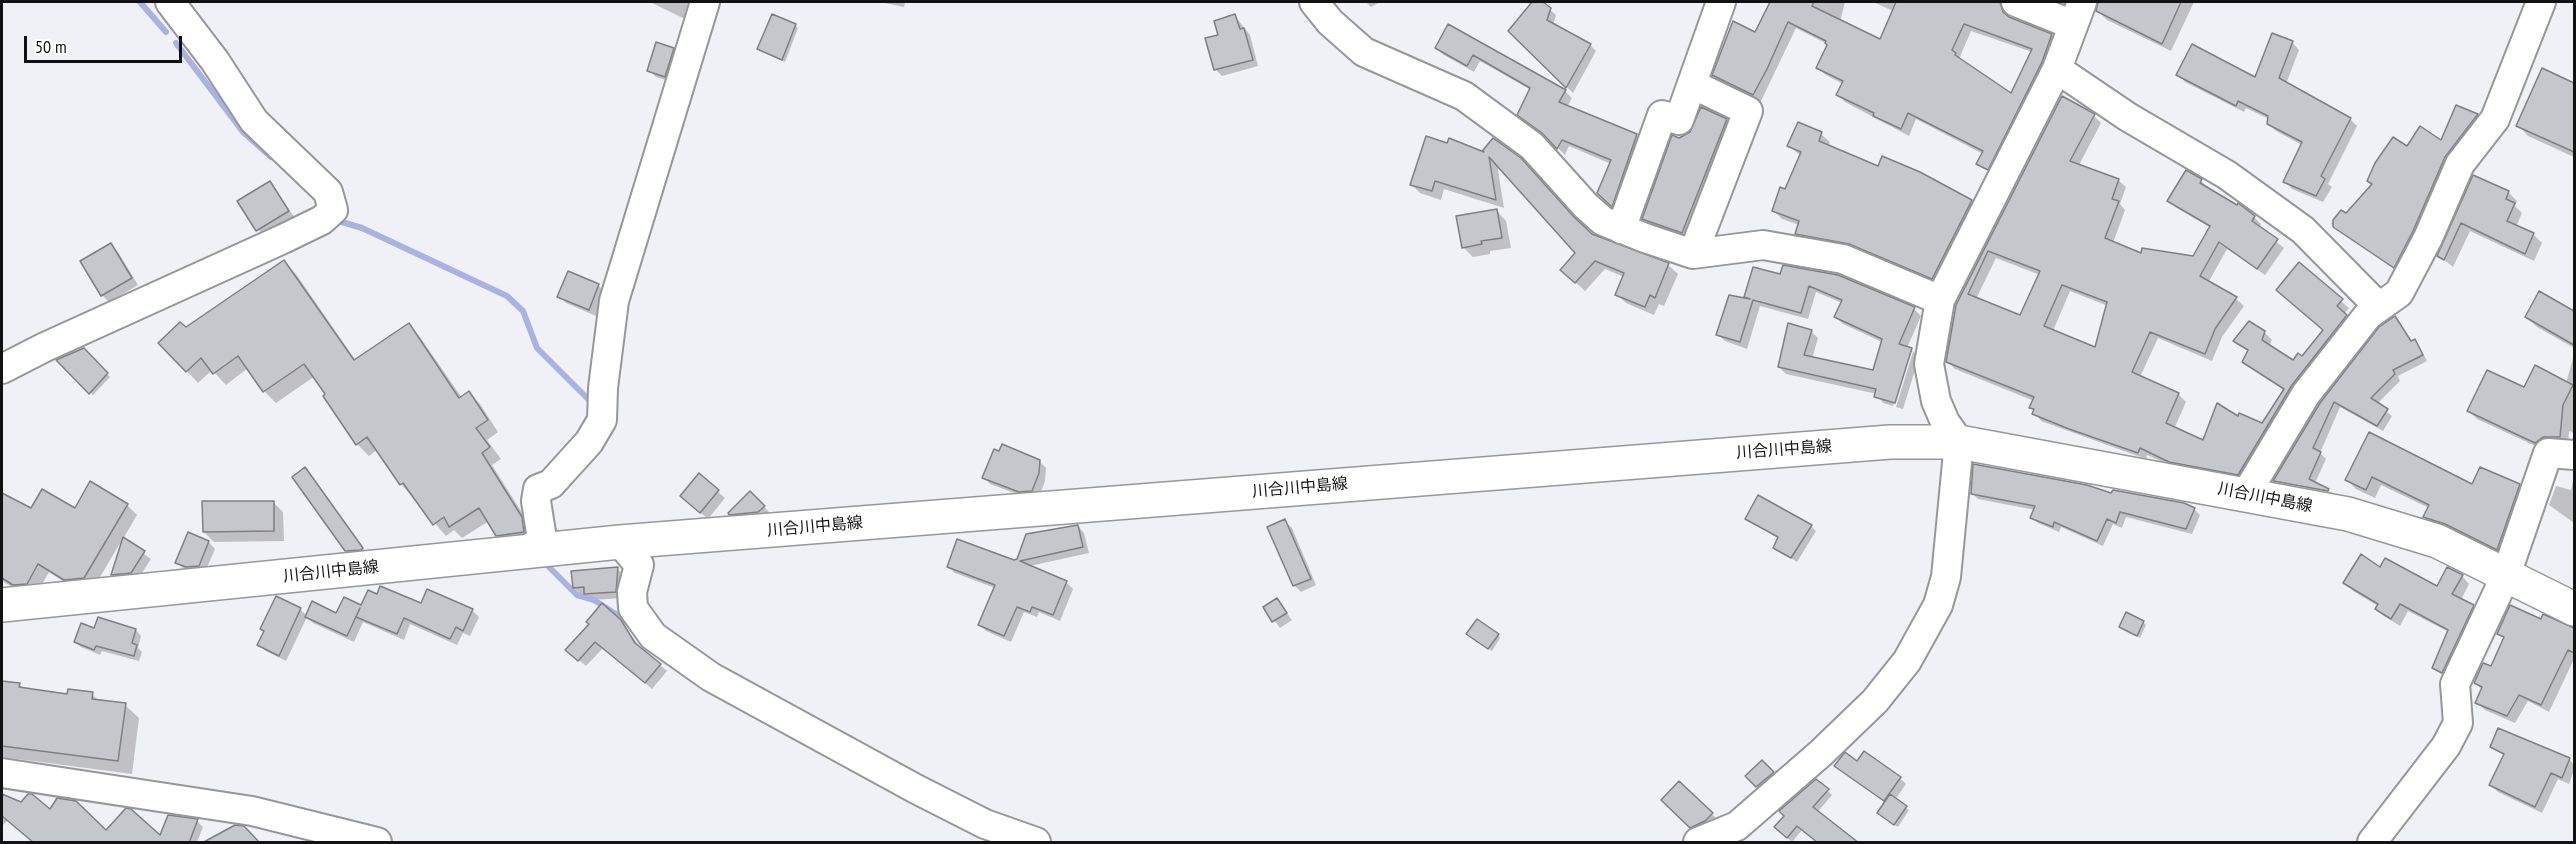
<!DOCTYPE html>
<meta charset="utf-8">
<style>
body{margin:0}
#map{position:relative;width:2576px;height:844px;overflow:hidden;background:#f0f1f6;font-family:"PT Sans Narrow",sans-serif}
canvas{display:block}
.frame{position:absolute;inset:0;border:3px solid #121214;pointer-events:none}
.scale{position:absolute;left:24px;top:36px;width:158px;height:27px;box-sizing:border-box;border:3px solid #121214;border-top:0;padding-left:8px;font-size:18px;line-height:21px;white-space:nowrap;color:#121214;-webkit-text-stroke:4px #fff;paint-order:stroke}
</style>
<div id="map">
<canvas width="2576" height="844"></canvas>
<div class="frame"></div>
<div class="scale">50 m</div>
</div>
<script>
const context = document.querySelector('canvas').getContext('2d');
context.lineJoin = 'round';
function paint(path, color) { context.fillStyle = color; context.fill(path, 'evenodd'); }
function stroke(path, color, width, dash) { context.strokeStyle = color; context.lineWidth = width; context.lineCap = dash ? 'butt' : 'round'; context.setLineDash(dash || []); context.stroke(path); }
function label(font, color, halo, rows, align = 'center') {
  context.font = font + ' "PT Sans Narrow","Noto Sans JP",sans-serif'; context.lineWidth = 4.5; context.setLineDash([]); context.textBaseline = 'middle'; context.strokeStyle = halo; context.fillStyle = color; for (const [text, x, y, turn = 0] of rows) {
    context.save(); context.translate(x, y); context.rotate((+turn || 0) * Math.PI / 180); context.textAlign = isNaN(turn) ? turn : align; if (halo) context.strokeText(text, 0, 0); context.fillText(text, 0, 0); context.restore();
  }
}
paint(new Path2D(`
 M650,2H701L693,23Z
 M880,2H905L904,7Z
 M1366,2H1380L1371,7Z
 M1534,2H1541L1556,15L1553,25L1590,45L1596,51L1573,93L1510,31Z
 M1772,2H1845L1840,22L1881,41L1893,11L1873,2H2009L2007,12L2009,19L2051,36L2059,43L1995,176L1978,164L1983,154L1916,119L1909,136L1845,102L1838,95L1843,84L1826,75L1818,68L1829,45L1796,28L1761,101L1722,83L1714,75L1756,34ZM1971,31L2032,52L2011,95L1959,59Z
 M2053,2H2078L2073,11Z
 M2099,2H2194L2171,51L2107,20L2098,11Z
 M1235,16L1250,35L1258,66L1222,76L1216,70L1220,36Z
 M795,25L798,28L785,62L758,49Z
 M1449,26L1565,91L1572,98L1567,107L1637,136L1644,143L1619,212L1606,200L1611,164L1569,146L1565,155L1549,139L1527,122L1531,90L1480,61L1474,72L1444,55L1436,48Z
 M2292,42L2299,50L2286,84L2350,119L2357,126L2328,184L2332,187L2323,202L2292,189L2285,181L2302,145L2276,131L2268,123L2269,119L2246,108L2244,112L2185,82L2178,74L2256,79Z
 M673,49L680,56L672,82L656,77L649,70Z
 M2543,70L2574,85V157L2528,136L2518,125Z
 M2062,98L2094,116L2101,123L2079,165L2118,180L2126,187L2120,204L2125,210L2113,243L2142,255L2194,258L2211,228L2177,208L2169,201L2201,181L2209,188L2254,217L2261,224L2259,228L2284,248L2265,275L2227,249L2208,283L2236,299L2244,306L2222,337L2212,361L2158,338L2140,377L2178,394L2186,402L2174,429L2203,442L2238,418L2263,425L2285,391L2244,361L2249,352L2235,340L2264,332L2272,340L2269,346L2293,362L2302,358L2325,330L2299,265L2349,308L2344,314L2353,324L2246,481L2178,469L2147,455L2146,459L2041,421L2031,407L2034,401L1955,369L1948,362L1957,306ZM1996,258L2040,275L2021,317L1976,299ZM2070,291L2108,306L2096,349L2053,331Z
 M2457,106L2477,115L2483,121L2400,273L2331,224L2341,212L2346,215L2407,148L2442,142Z
 M1726,121L1735,129L1690,240L1652,227L1644,219L1679,140Z
 M1821,134L1830,142L1828,147L1878,168L1971,201L1980,210L1941,287L1805,242L1796,233L1799,225L1782,219L1774,211L1801,156L1789,146Z
 M1489,155L1592,235L1668,265L1678,274L1664,306L1659,304L1654,315L1626,303L1616,294L1624,277L1605,269L1585,291L1562,270L1577,253L1497,164L1504,208L1444,189L1441,200L1420,193L1411,184Z
 M2474,177L2508,192L2517,201L2515,206L2522,213L2516,227L2533,234L2542,243L2534,261L2470,231L2453,267L2439,256Z
 M270,183L295,218L264,237L239,202Z
 M1497,211L1506,221L1511,248L1490,251V254L1473,257L1463,247Z
 M111,245L118,252L138,285L109,302L102,295Z
 M284,262L296,274L356,361L408,325L420,337L462,398L469,393L480,404L498,432L487,440L501,459L492,465L533,530L510,547L498,535L489,521L462,538L454,530L446,536L401,484L378,449L369,456L357,444L315,376L276,403L264,391L248,368L226,385L212,370L198,383L187,371L186,329Z
 M1754,268L1914,309L1921,316L1907,348L1911,350L1919,357L1903,409L1896,407L1913,352H1910L1893,406L1883,403L1877,394L1786,374L1779,367L1811,331L1818,338L1812,359L1874,371L1882,342L1843,324L1836,317L1842,303L1816,292L1808,319L1760,306L1747,349L1725,341L1717,334L1749,300L1746,297Z
 M569,273L599,286L605,292L596,316L566,303L559,296Z
 M2540,293L2574,312V348L2537,327L2526,317Z
 M2395,318L2412,342L2414,341L2420,347L2427,361L2398,376L2400,381L2377,404L2392,416L2383,431L2340,407L2320,453L2326,459L2315,483L2276,480Z
 M83,349L110,377L93,395L59,361Z
 M2574,355V433L2569,431L2568,445L2544,450L2477,419L2469,411L2524,389L2566,383Z
 M2369,434L2473,486H2519L2528,495L2506,558L2434,526L2425,517L2429,508L2381,485L2375,498L2356,489L2347,480Z
 M1039,461L1046,468L1045,481L1039,497L1027,498L990,484L984,477Z
 M305,469L312,476L368,555L353,557L346,550Z
 M699,475L725,498L708,519L689,503Z
 M2574,476V523L2549,505L2556,486L2571,490Z
 M2277,483L2332,493L2328,490L2334,496L2281,486Z
 M750,493L770,513L765,519L738,521L730,513Z
 M1972,493L2112,495L2194,509L2200,515L2192,534L2126,517L2122,528L2113,524L2103,546L2061,527L2059,532L2038,523L2032,517L2035,510L1978,499Z
 M2,494L32,510H75L127,505L137,515L123,539L151,559L138,579L119,581L112,575L122,540L94,587L75,589L49,572L37,593L24,594L2,581Z
 M273,502L283,512L284,541L214,542L204,532Z
 M1747,519L1811,526L1816,531L1797,562L1774,547L1779,539Z
 M1285,521L1292,528L1316,585L1301,592L1294,585Z
 M1078,526L1084,533L1089,553L1030,566L1066,582L1073,589L1060,621L1039,612L1037,617L1024,612L1011,642L986,631L980,625L995,588L955,573L948,566L1014,562Z
 M209,542L215,549L205,572L194,574L184,569L177,562Z
 M617,569L624,575L622,598L593,600L587,594H581L574,588Z
 M2381,569L2437,588L2462,576L2469,584L2461,600L2473,606L2481,614L2450,680L2433,668L2449,632L2408,611L2400,626L2384,616L2377,609L2378,606L2353,591L2345,583Z
 M1277,600L1292,620L1280,628L1265,608Z
 M421,605L472,610L479,617L470,636L463,633L457,645L410,624L404,640L363,622L354,642L313,623L307,617L286,661L266,651L259,645L300,609L307,616L337,615L362,607Z
 M99,619L136,630L141,636L138,648L142,652L139,661L102,651L100,655L81,647L75,642L95,630Z
 M620,621L641,648L667,671L652,689L603,648L586,666L574,656L591,624Z
 M2542,621L2574,629V659L2549,712L2528,701L2515,723L2485,710L2477,703L2483,690L2475,683L2492,668L2505,639L2499,633Z
 M2143,622L2146,625L2140,638L2120,627Z
 M1498,635L1500,638L1492,651L1471,636Z
 M2,682L19,684L24,689L68,695L92,694L99,701L125,705L139,718L132,774L2,757Z
 M2492,747L2569,759L2574,765V770L2569,784L2558,779L2542,813L2498,792L2491,785L2505,756Z
 M1762,762L1779,780L1764,793L1747,776Z
 M1858,763L1900,778L1906,784L1895,800L1909,810L1898,827L1882,816L1886,803L1842,771Z
 M1679,783L1719,821L1698,834L1663,800Z
 M1828,791L1832,795L1792,842L1781,832Z
 M2,796L106,833L161,838L197,821L203,827L197,842H35L8,820L2,826Z`), '#0003');
stroke(new Path2D(`
 M140,2L166,32
 M176,43L243,132L271,157
 M335,220L362,228L507,296L523,311L537,348L591,402V406
 M549,567L577,595L594,600L628,622`), '#abb2df', 6);
const building = new Path2D(`
 M1532,2H1543L1551,8L1547,20L1591,44L1566,88L1508,31Z
 M1770,2H1814L1812,6L1880,39L1896,2H2000L2003,12L2009,17L2052,34L2042,62L1988,170L1976,164L1983,151L1908,113L1901,129L1873,116L1874,113L1836,95L1843,81L1816,68L1827,45L1825,43L1826,41L1788,22L1767,69L1753,95L1712,75L1733,21L1755,32ZM1964,24L2032,49L2011,93L1955,55L1956,53L1952,50Z
 M2098,2H2181L2162,44L2096,11Z
 M772,14L796,24L782,60L757,49Z
 M1235,14L1240,29L1244,28L1253,60L1214,70L1205,38L1218,35L1214,21Z
 M1448,24L1566,90L1559,102L1637,134L1612,207L1597,193L1611,160L1562,140L1557,149L1542,133L1517,115L1530,88L1473,55L1467,66L1435,48Z
 M2272,33L2293,41L2279,78L2351,118L2321,176L2325,179L2316,196L2283,182L2302,142L2267,124L2268,116L2238,101L2236,106L2176,75L2192,44L2255,77Z
 M656,42L674,48L665,77L647,71Z
 M2542,68L2574,83V152L2516,126Z
 M2062,96L2095,114L2070,161L2119,179L2112,199L2119,201L2105,238L2141,253L2142,248L2193,256L2210,226L2167,201L2186,170L2202,179L2200,183L2237,205L2238,203L2255,216L2252,221L2278,239L2257,269L2219,242L2200,276L2237,297L2215,329L2205,354L2150,332L2132,372L2179,393L2166,423L2203,440L2217,403L2238,416L2239,413L2262,423L2284,389L2242,362L2248,350L2233,341L2249,321L2265,331L2262,340L2293,360L2298,353L2302,356L2323,330L2276,290L2299,262L2343,299L2337,306L2347,315L2292,385L2238,475L2169,462L2140,448L2138,453L2069,429L2032,414L2034,409L2029,408L2034,397L1946,362L1956,305ZM1988,251L2040,271L2020,315L1968,294ZM2062,285L2107,302L2095,347L2044,326Z
 M2456,105L2478,114L2445,157L2413,231L2394,268L2333,227V220L2341,210L2346,213L2372,184L2367,181L2375,163L2393,137L2407,146L2420,126L2441,140Z
 M1701,107L1727,119L1682,233L1642,219L1672,135L1679,138L1690,132Z
 M1798,122L1822,132L1819,141L1878,166L1882,156L1920,172L1972,200L1932,279L1849,244L1795,234L1799,221L1772,211L1780,187L1785,189L1801,152L1787,146Z
 M1426,136L1447,143L1449,138L1484,152L1483,150L1493,138L1521,158L1574,217L1592,234L1669,263L1655,298L1650,295L1645,307L1615,295L1624,273L1595,261L1575,283L1560,270L1575,253L1489,157L1496,200L1435,181L1432,191L1410,185Z
 M2473,175L2509,191L2506,199L2515,203L2507,221L2534,233L2525,254L2461,223L2444,260L2437,256Z
 M270,181L289,211L256,231L237,201Z
 M1497,209L1502,238L1481,241L1482,244L1462,248L1456,216Z
 M111,243L132,278L101,296L80,261Z
 M284,260L354,360L409,323L459,398L469,391L488,420L476,428L490,447L482,453L522,517L524,532L496,536L479,508L449,527L444,517L433,525L403,483L400,485L367,437L356,445L323,396L325,394L304,364L263,392L238,356L213,374L201,358L186,372L158,343L180,322L186,327Z
 M1783,265L1838,275L1915,307L1899,344L1912,348L1895,403L1874,397L1876,389L1778,367L1788,323L1812,330L1804,355L1873,370L1882,339L1834,317L1842,300L1809,286L1801,313L1753,300L1740,342L1716,335L1729,295L1750,299L1744,297L1753,267L1780,274Z
 M568,271L599,284L589,310L557,297Z
 M2539,291L2574,311V345L2525,317Z
 M2395,316L2411,341L2415,339L2423,355L2393,370L2395,374L2371,398L2388,409L2377,426L2334,402L2313,448L2321,452L2309,479L2329,489L2328,491L2273,481L2320,403L2379,327Z
 M84,348L108,373L89,394L56,360Z
 M2535,365L2573,385L2563,405L2560,437H2543L2535,443L2467,411L2487,370L2524,387Z
 M2369,432L2472,484L2480,467L2520,484L2497,550L2445,524L2423,517L2429,505L2372,477L2366,490L2345,480Z
 M1002,444L1040,460L1039,473L1032,491L1019,492L982,478L994,449L999,451Z
 M1973,464L2087,485L2111,493L2113,490L2184,503L2195,508L2186,529L2120,512L2116,523L2107,519L2097,541L2054,522L2053,527L2030,518L2035,506L1971,494Z
 M305,467L363,548L361,550L345,551L292,477Z
 M699,473L719,490L700,513L680,496Z
 M90,481L128,504L84,578L64,580L38,564L27,584L13,585L2,578V493L31,508L42,489L75,508Z
 M750,491L765,506L758,512L729,515L728,513Z
 M1758,495L1812,525L1791,558L1773,548L1778,537L1745,519Z
 M202,501H274V531L203,532Z
 M1285,519L1311,579L1293,586L1267,527Z
 M1078,525L1083,547L1020,561L1067,581L1053,615L1032,607L1030,612L1017,607L1004,636L978,625L995,585L947,567L957,539L1014,560L1017,559L1026,534Z
 M188,532L209,541L199,566L186,567L175,563Z
 M123,537L145,551L131,573L111,575Z
 M2361,554L2380,567L2385,558L2437,586L2447,567L2463,575L2452,594L2474,605L2442,673L2432,668L2448,630L2400,604L2391,619L2375,609L2378,604L2343,583Z
 M618,567L616,592L584,594V587L573,588L571,571Z
 M380,586L421,603L427,589L473,609L463,631L456,627L450,639L404,618L397,634L356,617L360,608L347,636L305,617L312,601L336,613L344,597L361,605L368,590L377,594Z
 M276,596L301,608L279,656L257,645L264,631L260,629Z
 M1277,598L1287,613L1272,622L1263,607Z
 M602,603L621,620L635,643L661,664L645,683L595,642L578,661L565,650L589,624L586,622Z
 M2510,605L2541,619L2543,614L2574,628V653L2568,650L2541,705L2519,695L2507,716L2475,703L2482,687L2474,683L2483,663L2491,666L2504,637L2497,634Z
 M2126,612L2144,621L2137,636L2119,627Z
 M98,617L136,629L132,643L137,645L134,656L96,646L94,650L74,642L81,623L94,628Z
 M1477,619L1499,634L1488,649L1466,634Z
 M2,681L20,683L19,687L67,694L68,689L93,692L92,699L126,703L118,761L2,746Z
 M2498,728L2570,758L2562,778L2551,773L2535,807L2489,785L2504,754L2490,747Z
 M1864,751L1901,777L1884,801L1834,766L1845,752L1857,761Z
 M1762,760L1774,772L1756,787L1745,776Z
 M1816,779L1829,789L1813,807L1859,843H1818L1797,826L1787,838L1774,827L1784,816L1779,811Z
 M1679,781L1713,813L1705,821L1690,828L1661,800Z
 M2,794L21,802L28,794H32L50,809L57,798L76,801L106,830L126,808L131,809L160,835L168,815L198,819L189,843H34L2,816Z
 M1890,794L1907,806L1894,825L1877,813Z
 M235,825L244,826L260,843H202Z`);
paint(building, '#c6c7cc');
stroke(building, '#7e7f84', 1.5);
const minor = new Path2D(`
 M1314,2L1330,22L1364,52L1464,96L1532,146L1586,206L1603,221L1645,238L1693,254L1763,245L1843,259L1940,300
 M2016,2L2073,25
 M2057,69L2128,117L2227,175L2303,230L2379,307
 M1692,84L1748,111L1693,254
 M1621,229L1662,115L1679,120L1721,2
 M2,369L45,347L283,239L322,220L333,210L328,192L254,121L215,61L170,2
 M2246,494L2306,394L2368,315L2399,293L2428,238L2460,164L2495,119L2541,2
 M620,542L639,565L632,592L633,608L653,636L711,677L916,789L985,824L1036,842
 M525,552L542,539L536,501L538,489L551,484L589,442L602,420L603,388L614,301L705,2
 M2,773L252,811L377,842
 M1698,842L1737,826L1821,753L1875,701L1907,661L1938,605L1946,577L1959,442L1945,422L1936,401L1929,364L1940,300L2057,69L2082,2
 M2372,842L2446,746L2458,723L2455,684L2506,575L2548,453L2574,455`);
const major = new Path2D(`
 M2,605L620,542L1890,442H1959L2348,514L2437,541L2574,609`);
stroke(minor, '#96979c', 32);
stroke(major, '#96979c', 36);
stroke(minor, '#fff', 28);
stroke(major, '#fff', 33);
label('16px', '#121214', '#fff', [
 ["川合川中島線",1784,450,-4],
 ["川合川中島線",1300,488,-5],
 ["川合川中島線",2265,498,11],
 ["川合川中島線",815,527,-5],
 ["川合川中島線",331,572,-6]
]);
</script>
